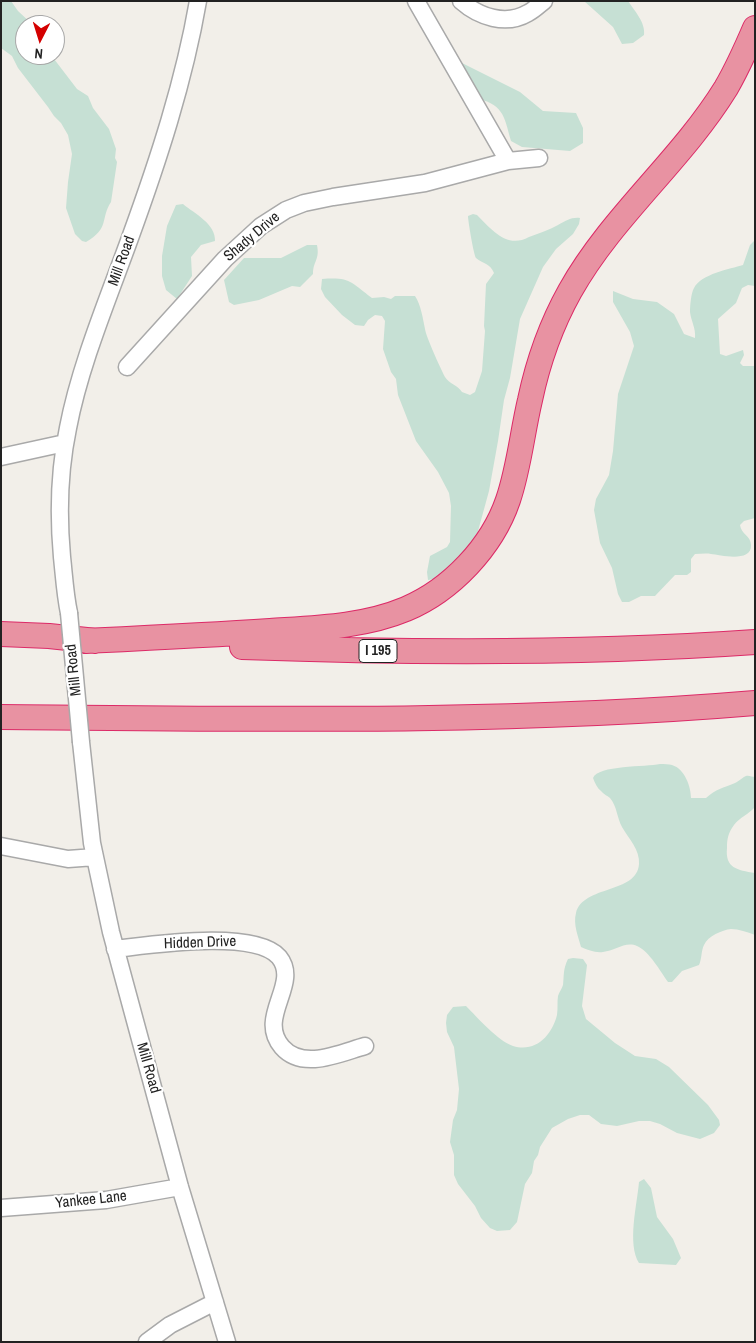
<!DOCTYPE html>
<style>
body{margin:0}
#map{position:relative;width:756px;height:1343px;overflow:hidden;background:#f2efe9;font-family:"Archivo Narrow",sans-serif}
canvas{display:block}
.frame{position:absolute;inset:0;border:2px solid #222;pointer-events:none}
.north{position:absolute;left:15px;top:15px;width:50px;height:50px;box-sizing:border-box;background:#fff;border:1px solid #a7a7a7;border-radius:50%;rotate:185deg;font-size:14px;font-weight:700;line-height:20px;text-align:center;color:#222}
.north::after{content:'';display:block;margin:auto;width:18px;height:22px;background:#d40000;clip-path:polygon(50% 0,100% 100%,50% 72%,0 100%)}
</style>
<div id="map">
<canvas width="756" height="1343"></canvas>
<div class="frame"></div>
<div class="north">N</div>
</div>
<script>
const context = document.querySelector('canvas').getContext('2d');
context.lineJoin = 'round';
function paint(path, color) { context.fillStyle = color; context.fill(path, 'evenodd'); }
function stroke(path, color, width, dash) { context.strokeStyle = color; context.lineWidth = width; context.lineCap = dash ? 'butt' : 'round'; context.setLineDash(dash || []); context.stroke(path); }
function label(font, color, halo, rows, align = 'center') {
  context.font = font + ' "Archivo Narrow",sans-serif'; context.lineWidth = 4.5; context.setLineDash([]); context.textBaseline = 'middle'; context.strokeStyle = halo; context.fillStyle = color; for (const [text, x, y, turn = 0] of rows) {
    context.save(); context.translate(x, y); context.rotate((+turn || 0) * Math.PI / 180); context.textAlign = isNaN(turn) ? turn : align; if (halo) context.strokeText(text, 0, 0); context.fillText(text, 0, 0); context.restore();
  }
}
paint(new Path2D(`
 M1,1H11L18,11L33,25H25V55H51L77,89L88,96L93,108L109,129L116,149L115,158L117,162L111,202C100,219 110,228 86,242L82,241L75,234L66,208L68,182L72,154L68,135L61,123L54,116L48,107L18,68L12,56L1,48Z
 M584,1H628C634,10 646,23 644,35L633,43L622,44L613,27Z
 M462,63L520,92L543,111L576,113L583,128V143L570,151L522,147L511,141C504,115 503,103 473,98L457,65Z
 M183,204C195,214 216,224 215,241L201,245L191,257L192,276L177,299L166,290L162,276V256L167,226L176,205Z
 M473,214L477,215C492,230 507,249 529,237C539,233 549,230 558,225C566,221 571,217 580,218L579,224L573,234L556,249L543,267L520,319L510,378L504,400L498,441L489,491L475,542L451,576L428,580L427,572L430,556L447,547L450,542L451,506L449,493L438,472L416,441L398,395L396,379L391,372L383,349L385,321L382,316L375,315L368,320L364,326L355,325L342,315L325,297L321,289L322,279C351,277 350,282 372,298L384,297L391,299L395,296H415C421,305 423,319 425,329C426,337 441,369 445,377C449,384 458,385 462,392L470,395L475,392L482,371L485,331L484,326L486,284L494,273C490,263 483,264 476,258C474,256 468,221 468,216Z
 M755,240V286L748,285L742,288L736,303L718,319L720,354L726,356L743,350L744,355L740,363L743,366H755V518L744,521L740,525C741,534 751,536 751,545C752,563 720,555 711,554C706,553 700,554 695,554L691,559V572L687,575H675L655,596H641L629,602H622L618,594L612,568L600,543L594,510L596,499L609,475L613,451L618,394L634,346L630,332L613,302V291L633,299L657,302L674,314L684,334L695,338C696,328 691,321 690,312C690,306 691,293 694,288C701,274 730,269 743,265L750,245Z
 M307,245H317C320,260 313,261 313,274L300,287L292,286L259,300L234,305L229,302L224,280L244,258H281Z
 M660,764C664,764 669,764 672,765C685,769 691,787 691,798H706C716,789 723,788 735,783C739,781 743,777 746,776C749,775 752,777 755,777V807C749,814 739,818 734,825C728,833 727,839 727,848C725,868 737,870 755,873V935C747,932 739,929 731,929C722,930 708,936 704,945C701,951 702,958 699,965L682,971L672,982H668C660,971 650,952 637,946C625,941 615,951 603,952C595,953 588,950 581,947C578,936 573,924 576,913C583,885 637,894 639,864C640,850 629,839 622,827C617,818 617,806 610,798C608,796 603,794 601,791C597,788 595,783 593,778C598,765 646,767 660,764Z
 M573,958L583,959L587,965L582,1006L586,1019L615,1043L635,1056L656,1059L669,1067L708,1105L719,1120L720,1125L714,1133L700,1139L677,1133L660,1124L650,1121H639L617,1126L601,1124L589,1115H580L568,1119L552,1128L540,1147L538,1155L534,1161L532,1173L525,1184L517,1222L510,1230L497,1231L490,1228L481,1218L475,1206L458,1184L454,1175V1155L450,1142L453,1120L457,1110L459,1089L454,1047L447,1032L446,1023L447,1015L453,1007L466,1006C477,1017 498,1041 513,1046C536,1053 552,1035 557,1015C558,1008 557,1002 558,996C559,992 562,989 563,985C564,975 563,969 568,959Z
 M644,1179L651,1188L657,1217L673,1239L681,1258L676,1265L639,1263C627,1244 637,1205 639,1182Z`), '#c6e0d4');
const minor = new Path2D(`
 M416,1L508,161
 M461,1C479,17 506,26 528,13C534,10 539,5 544,1
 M127,367L225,259L261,226L286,210L304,203L333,197L425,183L508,161L539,158
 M1,457L65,443
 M69,613C65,594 64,575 62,557C58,513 59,471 68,428C80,365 108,299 130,238C158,161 184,82 198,1
 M81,742L92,843L111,932L180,1187L227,1342
 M1,846L68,859L95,857
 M115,949C151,945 254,929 279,957C301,984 256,1017 282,1047C303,1071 340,1053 365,1046
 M1,1208L106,1200L180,1187
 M147,1342L170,1325L215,1302`);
const highway = new Path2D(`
 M1,634L49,636L96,641
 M86,641C147,638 209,635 270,631C315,628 363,627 406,609C451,590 492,547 508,500C519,468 522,434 530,400C538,362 551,325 570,291C612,216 681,161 726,88C737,69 746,49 755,28
 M242,647C412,653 584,654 755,642
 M1,717C253,719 504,724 755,703`);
stroke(minor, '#a9a9a9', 19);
stroke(highway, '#dc2a67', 26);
stroke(minor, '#fff', 16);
stroke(highway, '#e892a2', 24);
const minorBridge = new Path2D(`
 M69,613L81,742`);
stroke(minorBridge, '#a9a9a9', 19, []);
stroke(minorBridge, '#fff', 16);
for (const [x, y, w] of [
 [378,651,38]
]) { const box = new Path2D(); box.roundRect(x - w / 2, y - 11.5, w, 23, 4); context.fillStyle = '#fff'; context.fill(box); stroke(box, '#222', 1); }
label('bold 14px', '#222', null, [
 ["I 195",378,651]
]);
label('15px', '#222', '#fff', [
 ["Shady Drive",252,237,-40],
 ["Mill Road",122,261,-70],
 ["Mill Road",74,670,-96],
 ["Hidden Drive",200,943,-2],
 ["Mill Road",148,1068,74],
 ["Yankee Lane",91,1200,-6]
]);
</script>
